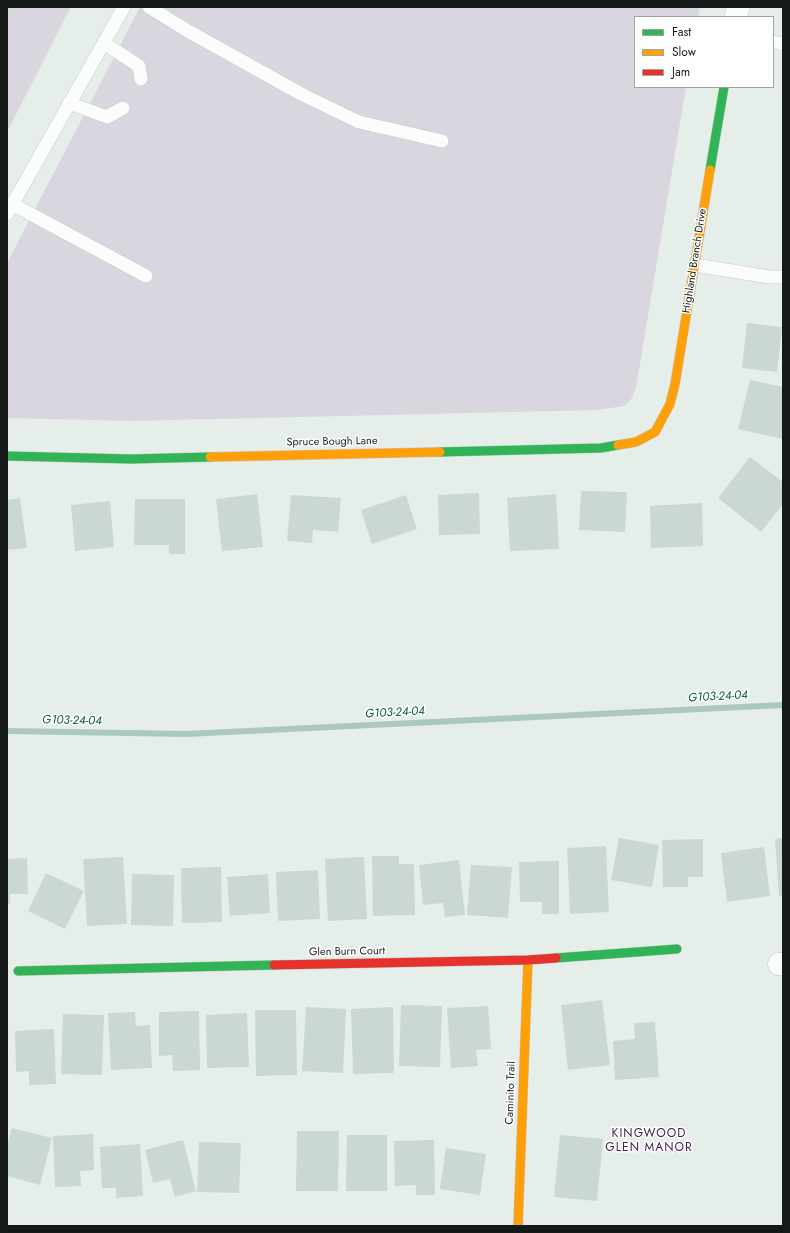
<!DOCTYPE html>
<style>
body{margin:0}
#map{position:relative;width:790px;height:1233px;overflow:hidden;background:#e6eeea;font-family:Jost,sans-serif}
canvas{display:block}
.frame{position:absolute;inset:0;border:8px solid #151a18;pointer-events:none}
.legend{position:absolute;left:634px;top:16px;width:140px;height:72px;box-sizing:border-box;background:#fff;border:1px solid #a1a3a3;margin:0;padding:5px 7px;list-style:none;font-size:12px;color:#151a18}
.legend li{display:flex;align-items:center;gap:8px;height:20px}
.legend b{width:20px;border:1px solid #a1a3a3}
</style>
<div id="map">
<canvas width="790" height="1233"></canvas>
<div class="frame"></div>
<ul class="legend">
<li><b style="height:5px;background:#30b455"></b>Fast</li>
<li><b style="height:5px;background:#ff9f0a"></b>Slow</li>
<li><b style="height:5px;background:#e5322d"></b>Jam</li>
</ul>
</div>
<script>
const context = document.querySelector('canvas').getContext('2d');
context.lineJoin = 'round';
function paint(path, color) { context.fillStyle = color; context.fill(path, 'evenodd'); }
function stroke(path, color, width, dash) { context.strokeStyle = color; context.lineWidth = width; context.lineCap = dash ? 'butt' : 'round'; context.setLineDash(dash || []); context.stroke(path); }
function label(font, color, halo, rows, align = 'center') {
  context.font = font + ' Jost,sans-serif'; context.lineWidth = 3; context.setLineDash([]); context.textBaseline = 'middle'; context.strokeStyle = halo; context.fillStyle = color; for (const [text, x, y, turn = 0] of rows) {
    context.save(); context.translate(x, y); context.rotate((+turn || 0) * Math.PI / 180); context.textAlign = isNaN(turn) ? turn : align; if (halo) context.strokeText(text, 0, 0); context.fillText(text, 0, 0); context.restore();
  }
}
paint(new Path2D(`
 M7,7H71L7,132Z
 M140,7H700L698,17H635V87H686L638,376C636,386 634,401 624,406L597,410L131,421L7,418V263Z`), '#d9d6df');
stroke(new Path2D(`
 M7,731L186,734L783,705`), '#aac8bb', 6);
paint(new Path2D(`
 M747,323L782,327L777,372L742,368Z
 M750,380L783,387V439L738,429Z
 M750,457L783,482V504L761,532L718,498Z
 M581,491L627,492L625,532L579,530Z
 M479,493L480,534L439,535L438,495Z
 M257,494L263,547L222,551L216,499Z
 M556,494L559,549L510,551L507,498Z
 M291,495L341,498L338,532L313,530L312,543L287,541Z
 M406,495L417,529L372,544L361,510Z
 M20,498L27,548L7,550V500Z
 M135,499H185V554H169V545H134Z
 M110,501L114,547L75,551L71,505Z
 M702,503L703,546L651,548L650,506Z
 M619,838L659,845L652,887L611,880Z
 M783,838V895L779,896L775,839Z
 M703,839V877H688V887H663L662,840Z
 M606,846L609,912L570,914L567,848Z
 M764,847L770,896L727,902L721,853Z
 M372,856H399V864H414L415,915L373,916Z
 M123,857L127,924L87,926L83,859Z
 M364,857L367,919L328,921L325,859Z
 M27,858L28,894H10V904L7,905V859Z
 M459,860L465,915L445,917L443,903L423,905L419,865Z
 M559,861V914H542V902H520L519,862Z
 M471,865L512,867L508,918L467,915Z
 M221,867L222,922L182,923L181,868Z
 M318,870L320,919L278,921L276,872Z
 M46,873L84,891L65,929L28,911Z
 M132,874L174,875L173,926L131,925Z
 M268,874L270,913L230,916L227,877Z
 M602,1000L610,1065L568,1070L561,1005Z
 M401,1005L442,1006L440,1067L399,1066Z
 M488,1006L491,1049L476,1050L478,1066L451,1068L447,1008Z
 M306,1007L346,1009L343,1073L302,1071Z
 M393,1007L394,1073L353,1074L351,1009Z
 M255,1010H296L297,1075L256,1076Z
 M199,1011L200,1070L173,1071L172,1055L159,1056V1012Z
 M135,1012L136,1026L150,1025L152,1068L111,1070L108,1013Z
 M247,1013L249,1067L207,1068L206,1015Z
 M63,1014L104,1015L102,1075L61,1074Z
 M655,1022L659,1077L615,1080L613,1041L635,1039L634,1023Z
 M54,1029L56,1084L29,1085V1071L16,1072L15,1031Z
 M12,1128L52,1138L40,1185L7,1176V1145Z
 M297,1131H339L338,1191H296Z
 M93,1134L94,1170L80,1171L81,1186L55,1187L53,1136Z
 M347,1135H387V1191H346Z
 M560,1135L603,1139L597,1201L554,1197Z
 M183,1140L196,1191L175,1197L170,1179L153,1183L145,1150Z
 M434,1140L435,1195H416V1185L395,1186L394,1141Z
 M199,1142L241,1143L239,1193L197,1192Z
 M140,1144L143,1196L116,1198V1188H102L100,1147Z
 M446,1148L486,1154L480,1195L440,1189Z`), '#cbd7d2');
const lane = new Path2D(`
 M149,7L188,31L303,95L359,122L442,141
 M773,42L783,44
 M104,43L139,66L141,79
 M69,103L107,117L123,108
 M12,204L146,276
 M7,214L124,7
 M695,265L769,277H783`);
const street = new Path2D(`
 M736,17L738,7
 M779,964H783`);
const fast = new Path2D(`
 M710,170L724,87
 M440,452L601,448L618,445
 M7,456L131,459L210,457
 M556,958L677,949
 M18,971L274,965`);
const slow = new Path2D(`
 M618,445L636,442L655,432L670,404L675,384L710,170
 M210,457L440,452
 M518,1226L528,960`);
const jam = new Path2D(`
 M274,965L528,960L556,958`);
stroke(lane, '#c5cbc8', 14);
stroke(street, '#c5cbc8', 23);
stroke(fast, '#c5cbc8', 10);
stroke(slow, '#c5cbc8', 10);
stroke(jam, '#c5cbc8', 10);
stroke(lane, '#fbfcfc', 13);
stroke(street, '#fbfcfc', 22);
stroke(fast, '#30b455', 9);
stroke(slow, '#ff9f0a', 9);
stroke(jam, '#e5322d', 9);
label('11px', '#151a18', '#fff', [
 ["Highland Branch Drive",695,261,-81],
 ["Spruce Bough Lane",332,442,-1],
 ["Glen Burn Court",347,952,-1],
 ["Caminito Trail",511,1093,-88]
]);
label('italic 12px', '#0e5740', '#fff', [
 ["G103-24-04",718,697,-3],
 ["G103-24-04",395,713,-3],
 ["G103-24-04",72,721,1]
]);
context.letterSpacing = '1px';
label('12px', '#411d53', '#fff', [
 ["KINGWOOD",649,1134],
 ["GLEN MANOR",649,1148]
]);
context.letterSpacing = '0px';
</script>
